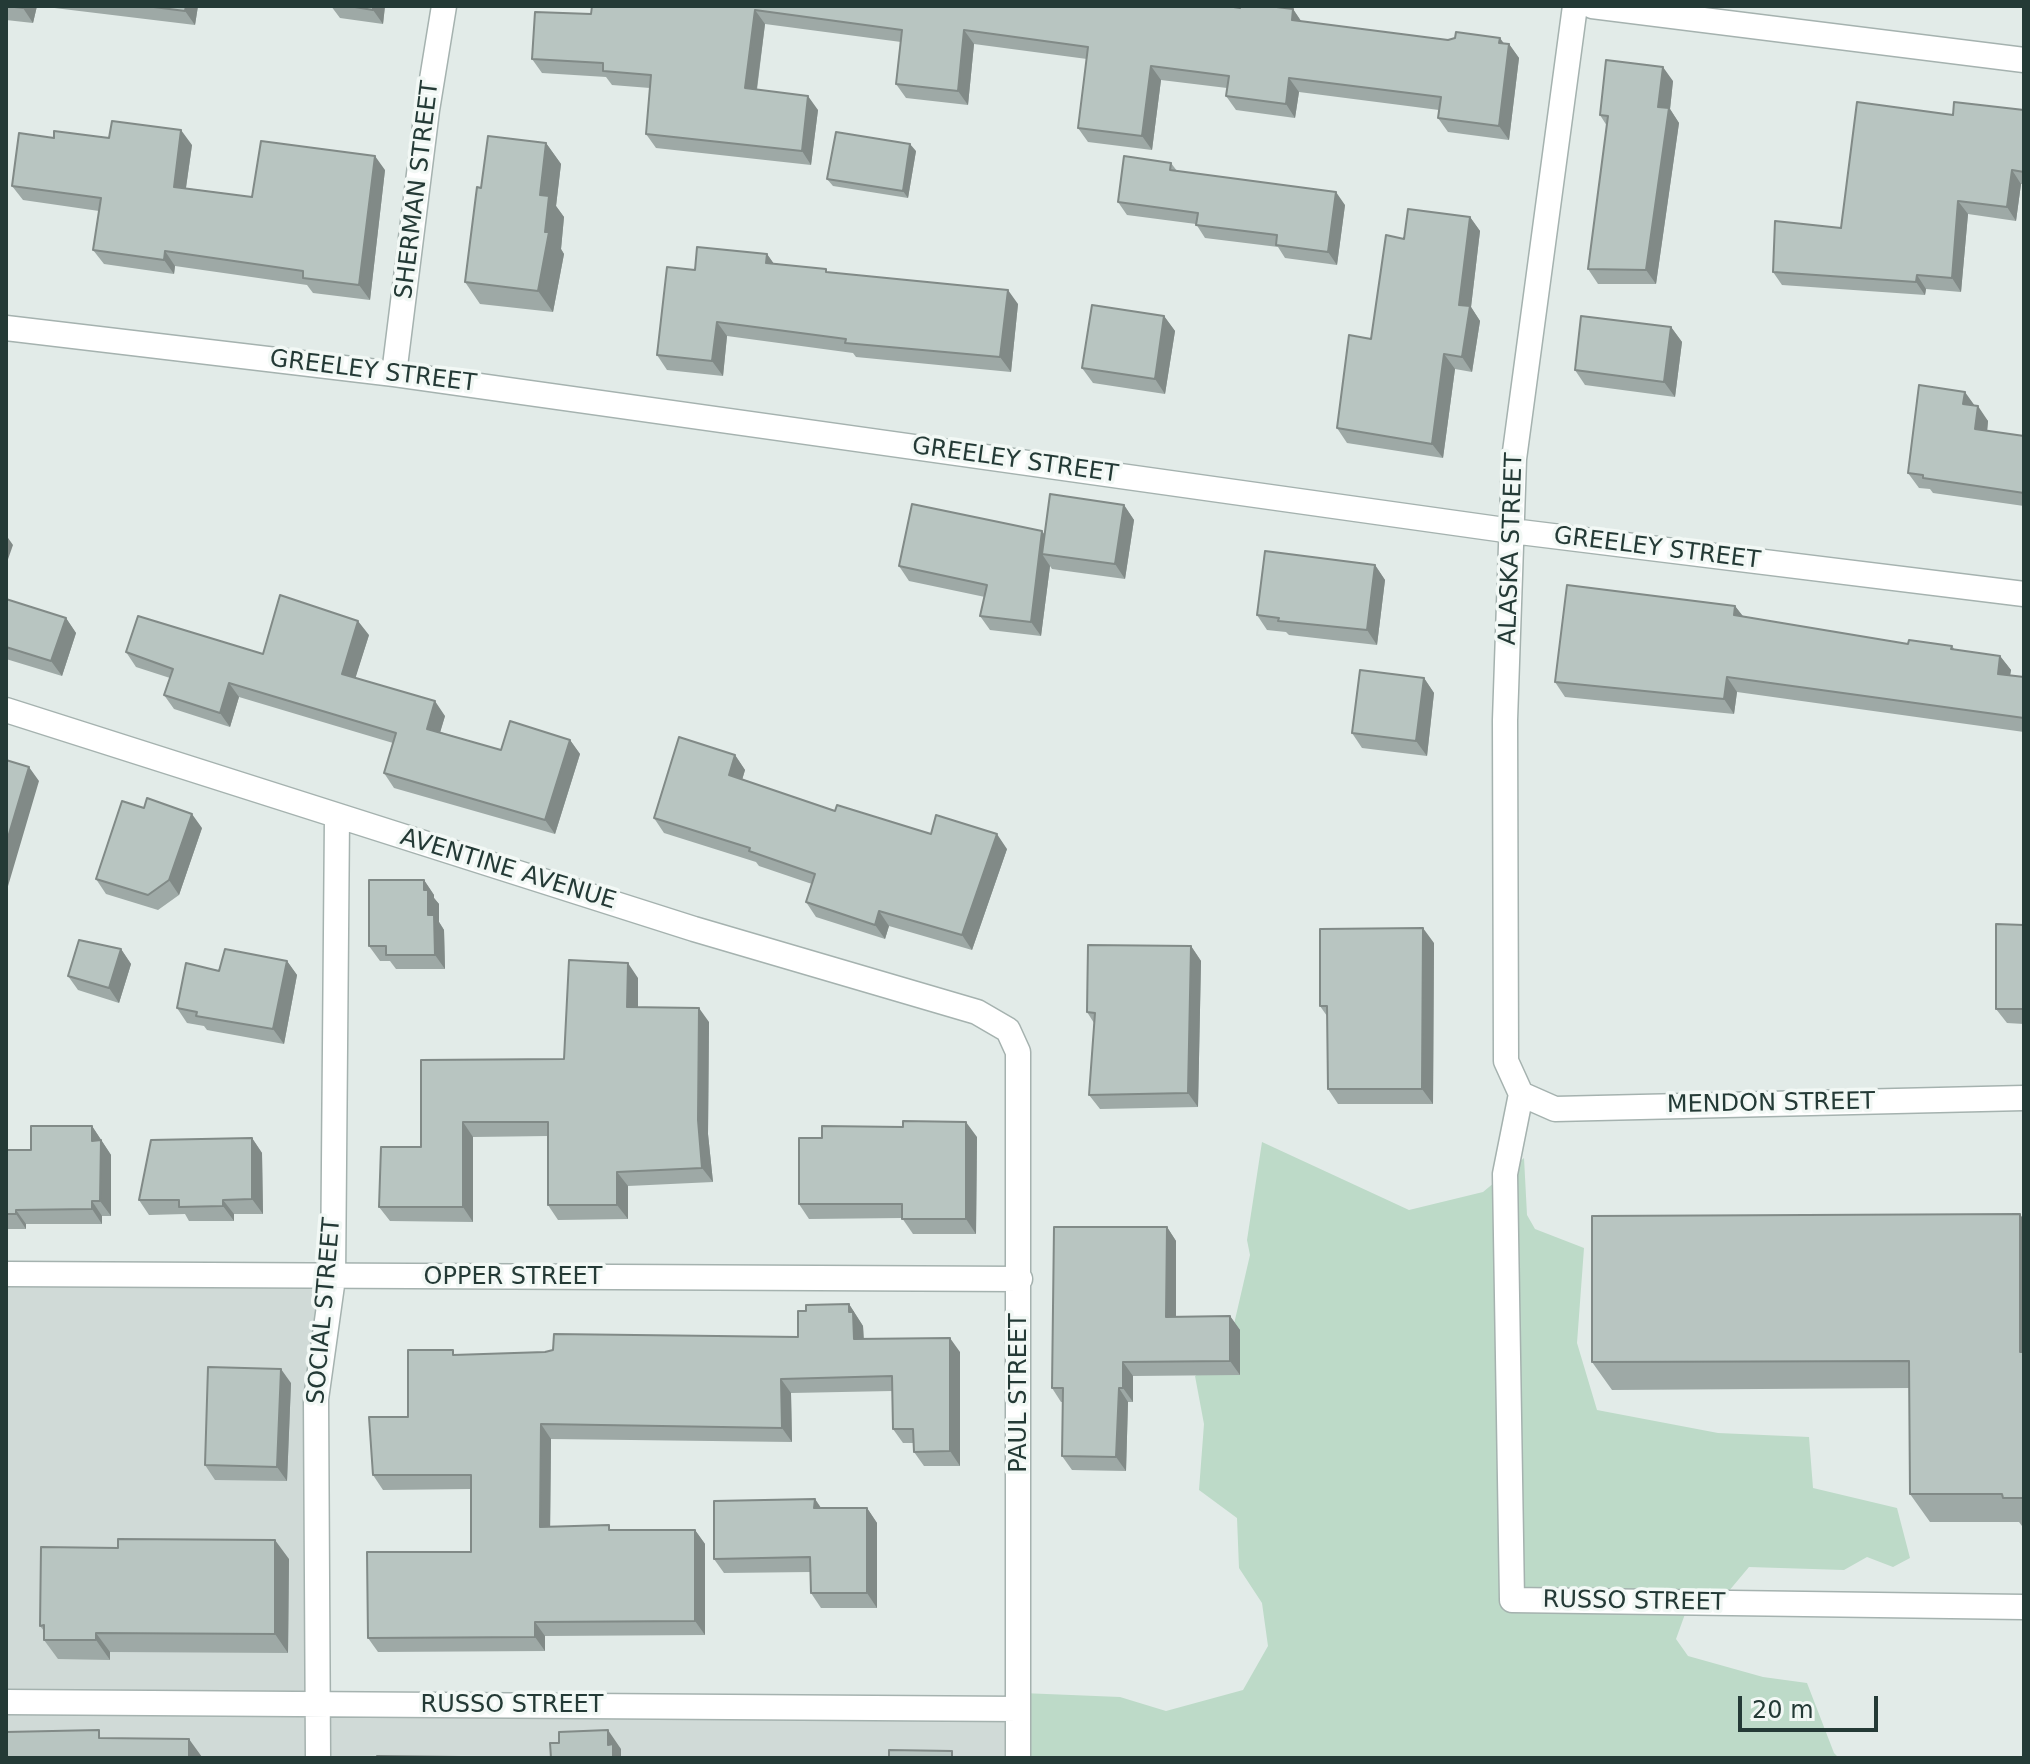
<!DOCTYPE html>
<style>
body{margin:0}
#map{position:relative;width:2030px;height:1764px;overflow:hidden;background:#e2ebe8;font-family:"DejaVu Sans",sans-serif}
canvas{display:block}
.frame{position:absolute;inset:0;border:8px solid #243a36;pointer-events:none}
.scale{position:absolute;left:1738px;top:1696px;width:140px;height:36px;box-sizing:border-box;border:4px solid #243a36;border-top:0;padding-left:10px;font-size:24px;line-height:28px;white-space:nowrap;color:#243a36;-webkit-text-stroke:6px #f2f8f5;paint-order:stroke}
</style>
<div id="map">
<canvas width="2030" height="1764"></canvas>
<div class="frame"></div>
<div class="scale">20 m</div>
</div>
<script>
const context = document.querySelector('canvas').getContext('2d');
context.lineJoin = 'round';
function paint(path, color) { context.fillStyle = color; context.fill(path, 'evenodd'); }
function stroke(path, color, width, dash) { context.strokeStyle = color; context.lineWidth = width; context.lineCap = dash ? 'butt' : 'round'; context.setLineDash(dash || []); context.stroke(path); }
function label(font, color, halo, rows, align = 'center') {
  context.font = font + ' "DejaVu Sans",sans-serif'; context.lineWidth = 7; context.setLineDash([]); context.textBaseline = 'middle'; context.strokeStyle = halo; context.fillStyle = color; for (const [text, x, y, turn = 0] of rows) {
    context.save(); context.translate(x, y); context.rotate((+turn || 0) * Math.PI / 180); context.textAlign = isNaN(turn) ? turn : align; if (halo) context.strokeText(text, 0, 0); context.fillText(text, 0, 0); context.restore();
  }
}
paint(new Path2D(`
 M6,1278L325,1280L324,1688L331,1707L1010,1709L1016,1758H6Z`), '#d0dad7');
paint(new Path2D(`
 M1262,1142L1409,1210L1483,1192L1524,1158L1527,1215L1535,1229L1584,1248L1577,1343L1597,1410L1718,1433L1809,1437L1813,1488L1897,1508L1910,1558L1893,1567L1867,1557L1844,1570L1749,1567L1723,1598L1689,1603L1676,1639L1688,1656L1763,1677L1807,1683L1834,1753L1839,1758H1017L1022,1693L1120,1697L1166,1711L1243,1690L1268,1646L1262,1603L1239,1568L1237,1518L1199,1490L1204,1424L1195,1376L1228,1350L1250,1255L1247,1240Z`), '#bddac8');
const street = new Path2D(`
 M1592,6L2024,60
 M6,328L394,374L1512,531L2024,594
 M394,374L427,110L444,6
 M6,710L694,929L977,1012L1008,1030L1018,1052V1758
 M1521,1094L1506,1061L1505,720L1514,459L1575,6
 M1521,1094L1505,1174L1512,1600L2024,1607
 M1521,1094L1555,1109L2024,1098
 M6,1274L1020,1279
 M6,1702L1018,1709
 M318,1758L316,1399L333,1278L337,817`);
stroke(street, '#a5b2af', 27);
stroke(street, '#fff', 24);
paint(new Path2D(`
 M6,6H37L33,23L6,20Z
 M38,6H198L195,25Z
 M331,6H385L383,24L340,18Z
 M592,6L1240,8L1293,9L1301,21L1448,40L1509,44L1519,58L1509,140L1448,132L1438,118L1439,110L1299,92L1295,118L1236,110L1226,96L1227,88L1161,80L1152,150L1088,142L1078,128L1087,59L974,44L968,105L906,98L896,84L901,42L765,24L757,90L818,110L811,165L656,148L646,134L650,88L612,85L606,77L542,73L532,59L591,14Z
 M1673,81L1670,109L1679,123L1656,284H1598L1588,269L1607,126L1600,115Z
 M2024,110V184H2021L2016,221L1968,214L1961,292L1926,289L1925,295L1782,285L1773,272L1841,228L1953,115Z
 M54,138H109L192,145L186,188L252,197L385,170L370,300L313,293L307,285L175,266L174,274L104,264L93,250L99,211L23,200L12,186Z
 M546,143L561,164L556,206L564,217L561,249L564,254L553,312L480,304L465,282L481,188Z
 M916,151L908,198L833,186L827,179Z
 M1171,163L1177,171L1345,205L1337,265L1285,258L1278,247L1205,238L1196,224L1127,215L1118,202Z
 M1470,217L1480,231L1471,307L1480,321L1472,372L1455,369L1443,458L1347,443L1337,428L1371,339L1404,239Z
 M767,254L773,263L1018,304L1011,372L856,357L853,353L727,336L723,376L667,370L657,355L695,270Z
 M1164,316L1175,331L1165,394L1093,383L1082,368Z
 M1671,327L1682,342L1675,397L1585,385L1575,370Z
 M1975,406L1988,421L1987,431L2024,436V506L1933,493L1930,489L1919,488L1908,473Z
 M1124,505L1134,520L1125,579L1052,569L1050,566L1041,636L990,630L980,616L985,597L909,581L899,566L1042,531L1044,534Z
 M1375,565L1385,580L1377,645L1289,635L1286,632L1267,630L1257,615Z
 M6,599L66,618L76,633L62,676L6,659Z
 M1735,606L1743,617L1908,644L1952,646L1955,650L2000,656L2011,670L2010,675L2024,677V732L1737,692L1734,714L1565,697L1555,682Z
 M369,635L355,678L445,716L440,732L501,750L570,740L580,754L555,834L394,788L384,773L393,743L239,697L230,727L174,709L164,695L170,678L136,667L126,652L263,654Z
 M1424,678L1434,693L1427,756L1362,748L1352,733Z
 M735,755L745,770L742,780L835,811L931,834L1007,849L972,950L889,926L885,939L816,917L806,902L812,884L759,866L756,862L664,833L654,818Z
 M202,828L179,895L158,910L106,894L96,879Z
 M424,880L434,895V898L439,904V922L444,930L445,969H396L390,961H380L369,946Z
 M2024,925V1024L2007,1023L1996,1009Z
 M1434,943L1433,1104H1338L1328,1089L1327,1016L1320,1006Z
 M1191,946L1201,961L1198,1107L1100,1109L1089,1095L1094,1023L1087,1012Z
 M121,949L131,964L119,1003L78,990L68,976Z
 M287,961L297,975L284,1044L207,1030L204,1026L187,1023L177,1008L219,971Z
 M638,978V1007L709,1022L708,1134L713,1182L628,1186V1219L558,1220L548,1205V1136L473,1137V1222L390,1221L379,1207L421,1147L564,1059Z
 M92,1126L111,1155V1216H102V1224H26V1229H6V1150H31Z
 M977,1137L976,1234H913L902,1218L809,1219L799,1204Z
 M252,1138L262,1153L263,1214H234V1221H189L185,1214L149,1215L139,1200Z
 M2024,1220V1526H2022L2019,1522H1930L1910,1494V1388L1612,1390L1592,1362Z
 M1167,1227L1176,1241V1317L1230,1316L1240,1330V1375L1133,1376V1402H1128L1126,1471L1072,1470L1062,1456L1063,1402H1061L1052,1388Z
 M849,1304L863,1326L864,1338L960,1352V1466H924L914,1452L913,1443H903L893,1429L892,1391L791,1393L792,1442L551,1439L550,1527L612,1530H695L705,1544V1635L545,1636V1651L378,1652L368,1638L471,1552V1489L383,1490L373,1475L408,1417L457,1355L545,1352L798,1337L806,1311Z
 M291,1383L287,1481L215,1480L205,1465Z
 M815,1499L821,1508H867L877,1523V1608H821L811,1593V1572L724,1573L714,1559Z
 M289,1559L288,1653L110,1652V1660L58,1659L44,1640V1631L40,1626Z`), '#9ea9a6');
paint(new Path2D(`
 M24,6H37L33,23L23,8Z
 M186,6H198L195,25L185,11Z
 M373,6H385L383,24L373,10Z
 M1293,9L1303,24L1292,20Z
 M755,10L765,24L755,102L745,88Z
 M964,30L974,44L968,105L958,91Z
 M1500,38L1508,49L1509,44L1519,58L1509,140L1499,126Z
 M1151,66L1161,80L1152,150L1142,136Z
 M1663,67L1673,81L1670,109L1679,123L1656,284L1646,270L1658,107Z
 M1289,78L1299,92L1295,118L1286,104Z
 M808,96L818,110L811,165L802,151Z
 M181,130L192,145L184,201L174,187Z
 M546,143L561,164L556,206L564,217L561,249L564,254L553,312L538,291L545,232L540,195Z
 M910,144L916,151L908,198L903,191Z
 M375,156L385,170L370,300L359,285Z
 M2012,170L2021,184L2016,221L2007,207Z
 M1336,192L1345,205L1337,265L1328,252Z
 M1958,201L1968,214L1961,292L1952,278Z
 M1470,217L1480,231L1471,307L1480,321L1472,372L1462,357L1459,305Z
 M165,251L175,266L174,274L164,260Z
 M767,254L777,268L766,263Z
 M1917,275L1926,289L1925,295L1916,282Z
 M1008,290L1018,304L1011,372L1000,357Z
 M1164,316L1175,331L1165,394L1155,379Z
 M717,322L727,336L723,376L712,361Z
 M1671,327L1682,342L1675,397L1664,382Z
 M1444,354L1455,369L1443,458L1432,444Z
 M1965,392L1975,406L1963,404Z
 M1978,406L1988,421L1986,444L1975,429Z
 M1124,505L1134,520L1125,579L1115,564Z
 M1042,531L1052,546L1042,554L1050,566L1041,636L1031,622Z
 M6,535L13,545L6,565Z
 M1375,565L1385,580L1377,645L1367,630Z
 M1735,606L1746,620L1734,615Z
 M66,618L76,633L62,676L51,661Z
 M358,621L369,635L352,689L342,674Z
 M2000,656L2011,670L2008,688L1998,674Z
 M1727,677L1737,692L1734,714L1724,699Z
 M1424,678L1434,693L1427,756L1416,741Z
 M229,683L239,697L230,727L220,713Z
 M435,701L445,716L437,743L427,729Z
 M570,740L580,754L555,834L545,820Z
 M735,755L745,770L739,790L729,775Z
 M29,767L39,781L6,893V844Z
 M192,814L202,828L179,895L169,880Z
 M997,834L1007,849L972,950L962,935Z
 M424,880L434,895V898L439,904V922L444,930L445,969L435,955L424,890Z
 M879,911L889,926L885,939L875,925Z
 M1423,928L1434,943L1433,1104L1422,1089Z
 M1191,946L1201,961L1198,1107L1188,1093Z
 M121,949L131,964L119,1003L109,988Z
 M287,961L297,975L284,1044L273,1029Z
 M628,963L638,978V1021L627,1007Z
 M699,1008L709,1022L708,1134L713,1182L702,1168L698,1120Z
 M463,1122L473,1137V1222L463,1207Z
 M966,1122L977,1137L976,1234L966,1219Z
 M92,1126L111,1155V1216L100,1201L92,1141Z
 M252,1138L262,1153L263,1214L252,1199Z
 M617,1172L628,1186V1219L617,1205Z
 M223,1200L234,1214V1221L223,1206Z
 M92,1201L102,1216V1224L92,1209Z
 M16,1210L26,1224V1229L16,1214Z
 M2020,1214L2024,1220V1358L2020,1352Z
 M1167,1227L1176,1241V1331L1166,1317Z
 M849,1304L863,1326L864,1353L854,1339L849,1312Z
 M1230,1316L1240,1330V1375L1230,1361Z
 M950,1338L960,1352V1466L950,1451Z
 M1123,1362L1133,1376V1402L1123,1388Z
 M281,1369L291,1383L287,1481L277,1467Z
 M781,1379L791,1393L792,1442L782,1428Z
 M1119,1388L1128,1402L1126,1471L1116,1457Z
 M541,1424L551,1439L550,1541L540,1527Z
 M815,1499L825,1514L814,1508Z
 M867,1508L877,1523V1608L867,1593Z
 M695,1530L705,1544V1635L695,1621Z
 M275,1540L289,1559L288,1653L275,1634Z
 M535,1622L545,1636V1651L535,1637Z
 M96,1633L110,1652V1660L96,1640Z
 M608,1730L621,1749V1756L622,1758H613L608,1745Z
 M189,1739L202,1757V1758H189Z`), '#818a87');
const building = new Path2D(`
 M6,6H24L23,8Z
 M146,6H186L185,11Z
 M349,6H373V10Z
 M592,6H1227L1240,8V6H1268L1293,9L1292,20L1448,40L1455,38L1456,32L1500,38L1499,43L1509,44L1499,126L1438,118L1441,97L1289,78L1286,104L1226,96L1229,76L1151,66L1142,136L1078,128L1088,47L964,30L958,91L896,84L902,30L755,10L745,88L808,96L802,151L646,134L651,75L603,71V63L532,59L535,12L591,14Z
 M1606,60L1663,67L1658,107L1669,108L1646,270L1588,269L1608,116L1600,115Z
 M1857,102L1953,115L1954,102L2024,110V172L2012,170L2007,207L1958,201L1952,278L1917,275L1916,282L1773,272L1775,221L1841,228Z
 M112,121L181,130L174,187L252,197L261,141L375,156L359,285L303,278V271L165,251L164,260L93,250L101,198L12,186L19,133L54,138V131L109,138Z
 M836,132L910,144L903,191L827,179Z
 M488,136L546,143L540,195L549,196L545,232H549L538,291L465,282L477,187L481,188Z
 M1124,156L1171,163L1170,170L1336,192L1328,252L1276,245L1277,235L1196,225L1198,213L1118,202Z
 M1408,209L1470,217L1459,305L1470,306L1462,357L1444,354L1432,444L1337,428L1349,335L1371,339L1386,235L1404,239Z
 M697,247L767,254L766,263L826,269V272L1008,290L1000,357L845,343L846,339L717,322L712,361L657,355L667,267L695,270Z
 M1092,305L1164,316L1155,379L1082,368Z
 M1581,316L1671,327L1664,382L1575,370Z
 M1919,385L1965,392L1963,404L1978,406L1975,429L2024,436V493L1923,478V475L1908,473Z
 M1050,494L1124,505L1115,564L1042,554Z
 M912,504L1042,531L1031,622L980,616L987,585L899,566Z
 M1265,551L1375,565L1367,630L1278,621L1279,618L1257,615Z
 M1567,585L1735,606L1734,615L1908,644L1909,640L1952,646L1951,649L2000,656L1998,674L2024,677V718L1727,677L1724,699L1555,682Z
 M280,595L358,621L342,674L435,701L427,729L501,750L510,721L570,740L545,820L384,773L396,733L229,683L220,713L164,695L173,669L126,652L138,616L263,654Z
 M6,599L66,618L51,661L6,647Z
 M1360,670L1424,678L1416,741L1352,733Z
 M679,737L735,755L729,775L835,811L837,805L931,834L936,815L997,834L962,935L879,911L875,925L806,902L815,874L749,851L750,848L654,818Z
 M6,760L29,767L6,844Z
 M147,798L192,814L169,880L148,895L96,879L122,801L144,808Z
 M369,880H424V890H428V915H434L435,955H386V946H369Z
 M1996,924L2024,925V1009H1996Z
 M1423,928L1422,1089H1328L1327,1006H1320V929Z
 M79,940L121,949L109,988L68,976Z
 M1088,945L1191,946L1188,1093L1089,1095L1095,1013L1087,1012Z
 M225,949L287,961L273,1029L196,1016L197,1012L177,1008L186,963L219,971Z
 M569,960L628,963L627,1007L699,1008L698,1120L702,1168L617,1172V1205H548V1122H463V1207H379L381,1147H421V1060L564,1059Z
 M903,1121L966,1122V1219H902V1204H799V1138H822V1126L903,1127Z
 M31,1126H92V1141L101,1140L100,1201H92V1209L16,1210V1214H6V1150H31Z
 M252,1138V1199L223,1200V1206L179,1207V1200H139L151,1140Z
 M2020,1214V1352H2024V1498H2003L2002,1494H1910L1909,1361L1592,1362V1216Z
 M1054,1227H1167L1166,1317L1230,1316V1361L1123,1362V1388H1119L1116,1457L1062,1456L1063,1388H1052Z
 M849,1304V1312H853L854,1339L950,1338V1451L914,1452L913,1429H893L892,1376L781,1379L782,1428L541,1424L540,1527L609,1525V1530H695V1621L535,1622V1637L368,1638L367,1552H471V1475H373L369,1417H408V1350H453V1355L545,1352L553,1350L554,1334L798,1337V1311H806V1305Z
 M208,1367L281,1369L277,1467L205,1465Z
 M815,1499L814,1508H867V1593H811L810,1557L714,1559V1501Z
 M118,1539L275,1540V1634L96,1633V1640H44V1625L40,1626L41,1547L118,1548Z
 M99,1730V1738L189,1739V1758H6V1732Z
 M608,1730V1745L613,1744V1758H551L550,1743H559V1732Z
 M889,1750L952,1751V1758H889Z
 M377,1756L462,1757V1758H377Z`);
paint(building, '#b8c5c1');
stroke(building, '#818a87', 2);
label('24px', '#243a36', '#f2f8f5', [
 ["SHERMAN STREET",418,190,-83],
 ["GREELEY STREET",373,372,7],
 ["GREELEY STREET",1015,461,8],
 ["ALASKA STREET",1512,549,-88],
 ["GREELEY STREET",1657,549,7],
 ["AVENTINE AVENUE",508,870,17],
 ["MENDON STREET",1771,1104,-1],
 ["OPPER STREET",513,1278],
 ["SOCIAL STREET",325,1311,-85],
 ["PAUL STREET",1020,1393,-90],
 ["RUSSO STREET",1634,1602,1],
 ["RUSSO STREET",512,1706]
]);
</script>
